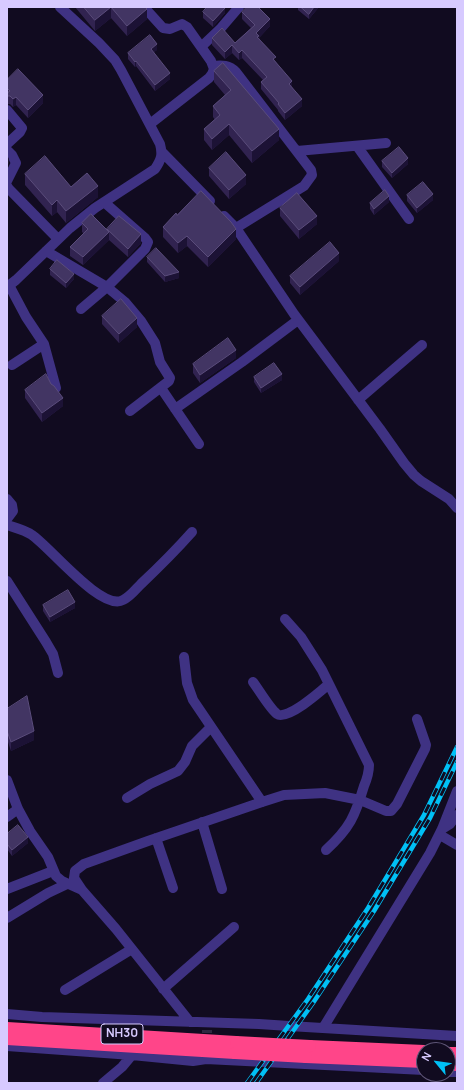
<!DOCTYPE html>
<style>
body{margin:0}
#map{position:relative;width:464px;height:1090px;overflow:hidden;background:#110b20;font-family:Manrope,sans-serif}
canvas{display:block}
.frame{position:absolute;inset:0;border:8px solid #d7caff;pointer-events:none}
.north{position:absolute;left:416px;top:1042px;width:40px;height:40px;box-sizing:border-box;background:#110b20;border:1px solid #605779;border-radius:50%;rotate:299deg;font-size:11px;font-weight:700;line-height:16px;text-align:center;color:#d7caff}
.north::after{content:'';display:block;margin:auto;width:14px;height:18px;background:#00c0f5;clip-path:polygon(50% 0,100% 100%,50% 72%,0 100%)}
</style>
<div id="map">
<canvas width="464" height="1090"></canvas>
<div class="frame"></div>
<div class="north">N</div>
</div>
<script>
const context = document.querySelector('canvas').getContext('2d');
context.lineJoin = 'round';
function stroke(path, color, width, dash) { context.strokeStyle = color; context.lineWidth = width; context.lineCap = dash ? 'butt' : 'round'; context.setLineDash(dash || []); context.stroke(path); }
function paint(path, color) { context.fillStyle = color; context.fill(path, 'evenodd'); }
function label(font, color, halo, rows, align = 'center') {
  context.font = font + ' Manrope,sans-serif'; context.lineWidth = 3.5; context.setLineDash([]); context.textBaseline = 'middle'; context.strokeStyle = halo; context.fillStyle = color; for (const [text, x, y, turn = 0] of rows) {
    context.save(); context.translate(x, y); context.rotate((+turn || 0) * Math.PI / 180); context.textAlign = isNaN(turn) ? turn : align; if (halo) context.strokeText(text, 0, 0); context.fillText(text, 0, 0); context.restore();
  }
}
stroke(new Path2D(`
 M207,1048V1030`), '#2f2841', 10, [10, 5]);
stroke(new Path2D(`
 M144,7L163,28L170,29L182,24L187,27L211,61L214,69L212,74L209,78L150,124
 M201,47L221,28L239,7
 M213,66C222,65 229,65 236,72L311,170L312,175L304,186L236,228
 M7,110L22,128L20,132L7,144
 M357,146L409,219
 M7,150L12,155L16,163L7,181
 M297,151L386,143
 M162,152L210,201
 M7,186L9,189L58,239
 M224,216L236,228L294,314L380,429L404,463L414,475L421,481L449,499L457,508
 M46,251L107,287L125,302L141,321L155,343L160,362L170,378L169,381L130,411
 M9,285L26,317L44,344L56,388
 M7,287L16,280L70,228L95,208L155,169C161,160 163,155 160,144L121,70L115,60L99,43L60,7
 M81,309L107,287L145,249L148,242L145,238L104,202
 M12,365L44,344
 M161,388L199,444
 M358,400L422,345
 M175,409L242,362L298,320
 M7,499L12,505L13,511L7,519
 M7,525C16,528 25,530 32,535C50,547 102,612 123,600C130,597 136,589 141,584C159,567 176,550 192,532
 M7,581L46,642L53,654L58,673
 M285,619L301,637L322,670L369,765C369,773 367,779 364,786C355,816 350,828 326,850
 M184,657L187,683L193,700L262,802
 M253,682C259,690 270,709 277,714C287,721 321,691 329,684
 M7,780L18,809L30,831L48,857L56,876L62,881L82,890
 M127,798L150,784L178,771L185,762L192,746L211,727
 M7,817L18,809
 M202,822L222,889
 M442,829L450,824L457,815
 M440,835L457,845
 M156,838L173,888
 M7,889L53,871
 M7,918L48,893L67,884
 M163,989L234,927
 M65,990L132,949
 M7,1014L42,1017L259,1024L289,1026L457,1036
 M190,1022L116,929L82,890L74,878L75,871L84,864L148,841L262,802L284,795L325,793L360,800L386,811H391L397,804L425,749L426,745L417,719
 M323,1028L430,853L442,829L457,791
 M7,1046L132,1055L193,1061L206,1059L424,1070
 M448,1072H457
 M103,1083L122,1067L132,1055`), '#3f3283', 10);
stroke(new Path2D(`
 M7,1028L236,1042
 M7,1039L235,1053
 M310,1046L424,1051
 M448,1053H457
 M306,1057L424,1062
 M448,1064L457,1065`), '#ff4589', 12);
const rail = new Path2D(`
 M247,1083L308,999L368,908L424,815L457,747
 M256,1083L313,1003L374,911L430,818L457,762`);
stroke(rail, '#00c0f5', 4.5);
stroke(rail, '#110b20', 3, [9]);
stroke(new Path2D(`
 M236,1042L310,1046
 M235,1053L306,1057`), '#ff4589', 12);
paint(new Path2D(`
 M75,7H145L147,19L127,36L111,18L95,31Z
 M298,7H319L309,19L298,10Z
 M203,12L225,13L213,27L203,18Z
 M242,12L270,26L259,38L276,62L292,87L302,106L285,120L278,111V110L261,89V82L263,80L242,58L239,60L232,53L225,59L212,45V38L235,43L251,28L242,19Z
 M157,50L154,52L170,79L155,91L136,66L135,67L128,59V53Z
 M214,71L279,140L252,163L229,135L212,150L204,140V129L215,120L213,117V106L225,95L214,82Z
 M7,80L43,103L28,118L16,105L13,107L10,104H7Z
 M382,161L408,164L392,178L382,167Z
 M209,168L246,184L229,199L209,176Z
 M25,174L71,187L98,197L66,223L57,212L52,216L25,185Z
 M407,195L433,200L417,213L407,201Z
 M389,202L374,215L370,209V203Z
 M280,208L317,224L299,239L280,216Z
 M177,215L236,239L208,267L187,246L178,253L163,237V227Z
 M82,223L107,229L141,243L128,257L109,240L83,265L70,256V247L84,234L82,232Z
 M147,257L179,278L165,282L147,262Z
 M339,261L300,295L290,283V276Z
 M50,269L74,279L66,288L50,275Z
 M102,316L137,327L119,343L102,324Z
 M236,358L200,383L193,373V364Z
 M254,377L282,380L261,393L254,382Z
 M51,384L63,406L42,422L25,398V390Z
 M43,605L75,608L50,622L43,611Z
 M7,709L34,740L11,751L7,739Z
 M7,834L28,843L12,856L7,849Z`), '#312350');
paint(new Path2D(`
 M111,7V18L95,31V20Z
 M314,7H319L309,19V14Z
 M225,8V13L213,27V21Z
 M147,9V19L127,36V26Z
 M270,19V26L259,38V43L256,33Z
 M157,44V50L151,54V49Z
 M232,45V53L225,59V52Z
 M242,50V58L239,60V53Z
 M136,61V66L135,67V62Z
 M170,73V79L155,91V85Z
 M292,81V88L289,84Z
 M43,95V103L28,118V110Z
 M16,97V105L13,107V99Z
 M302,99V106L285,120V113Z
 M229,124V135L212,150V139Z
 M279,129V140L252,163V151Z
 M9,157V163L7,166V161Z
 M408,158V164L392,178V173Z
 M246,175V184L229,199V190Z
 M98,186V197L66,223V211Z
 M433,194V200L417,213V208Z
 M389,196V202L374,215V209Z
 M57,200V212L52,216V205Z
 M317,216V224L299,239V230Z
 M236,229V239L208,267V257Z
 M109,232V240L83,265V257Z
 M141,234V243L128,257V249Z
 M187,236V246L178,253V243Z
 M339,253V261L300,295V287Z
 M179,272V278L165,282V276Z
 M74,274V279L66,288V283Z
 M137,318V327L119,343V334Z
 M236,350V358L200,383V375Z
 M282,374V380L261,393V388Z
 M63,398V406L42,422V413Z
 M75,602V608L50,622V617Z
 M34,731V740L11,751V742Z
 M28,837V843L12,856V850Z`), '#1c1235');
const building = new Path2D(`
 M84,7H145L147,9L127,26L111,7L95,20Z
 M207,7H224L225,8L213,21L203,12Z
 M247,7H258L270,19L256,33L259,36L257,37L276,57L273,59L292,81L289,84L302,99L285,113L278,104L279,103L261,82L267,77L242,50L239,53L232,45L225,52L212,38L222,28L235,43L255,25L242,12Z
 M301,7H314L309,14Z
 M150,35L157,44L151,49L170,73L155,85L136,61L135,62L128,53Z
 M223,63L279,129L252,151L229,124L212,139L204,129L220,115L213,106L231,90L214,71Z
 M18,69L43,95L28,110L16,97L13,99L10,96H7V93L10,91L7,88V80Z
 M399,147L408,158L392,173L382,161Z
 M226,152L246,175L229,190L209,168Z
 M45,156L71,187L87,173L98,186L66,211L57,200L52,205L25,174Z
 M423,182L433,194L417,208L407,195Z
 M385,190L389,196L374,209L370,203Z
 M201,191L231,222L236,229L208,257L187,236L178,243L163,227L176,213L177,215Z
 M297,193L317,216L299,230L280,208Z
 M91,214L109,232L83,257L70,247L88,229L82,223Z
 M119,216L141,234L128,249L107,229Z
 M330,242L339,253L300,287L290,276Z
 M156,248L179,272L165,276L147,257Z
 M57,260L74,274L66,283L50,269Z
 M121,299L137,318L119,334L102,316Z
 M228,338L236,350L200,375L193,364Z
 M274,363L282,374L261,388L254,377Z
 M46,374L51,384L54,386L63,398L42,413L25,390Z
 M68,590L75,602L50,617L43,605Z
 M27,696L34,731L11,742L7,731V709Z
 M18,825L28,837L12,850L7,844V834Z`);
paint(building, '#423563');
stroke(building, '#5a4c7b', 1);
for (const [x, y, w] of [
 [122,1034,42]
]) { const box = new Path2D(); box.roundRect(x - w / 2, y - 10, w, 20, 3); context.fillStyle = '#110b20'; context.fill(box); stroke(box, '#d7caff', 1); }
label('bold 12px', '#d7caff', null, [
 ["NH30",122,1034]
]);
</script>
